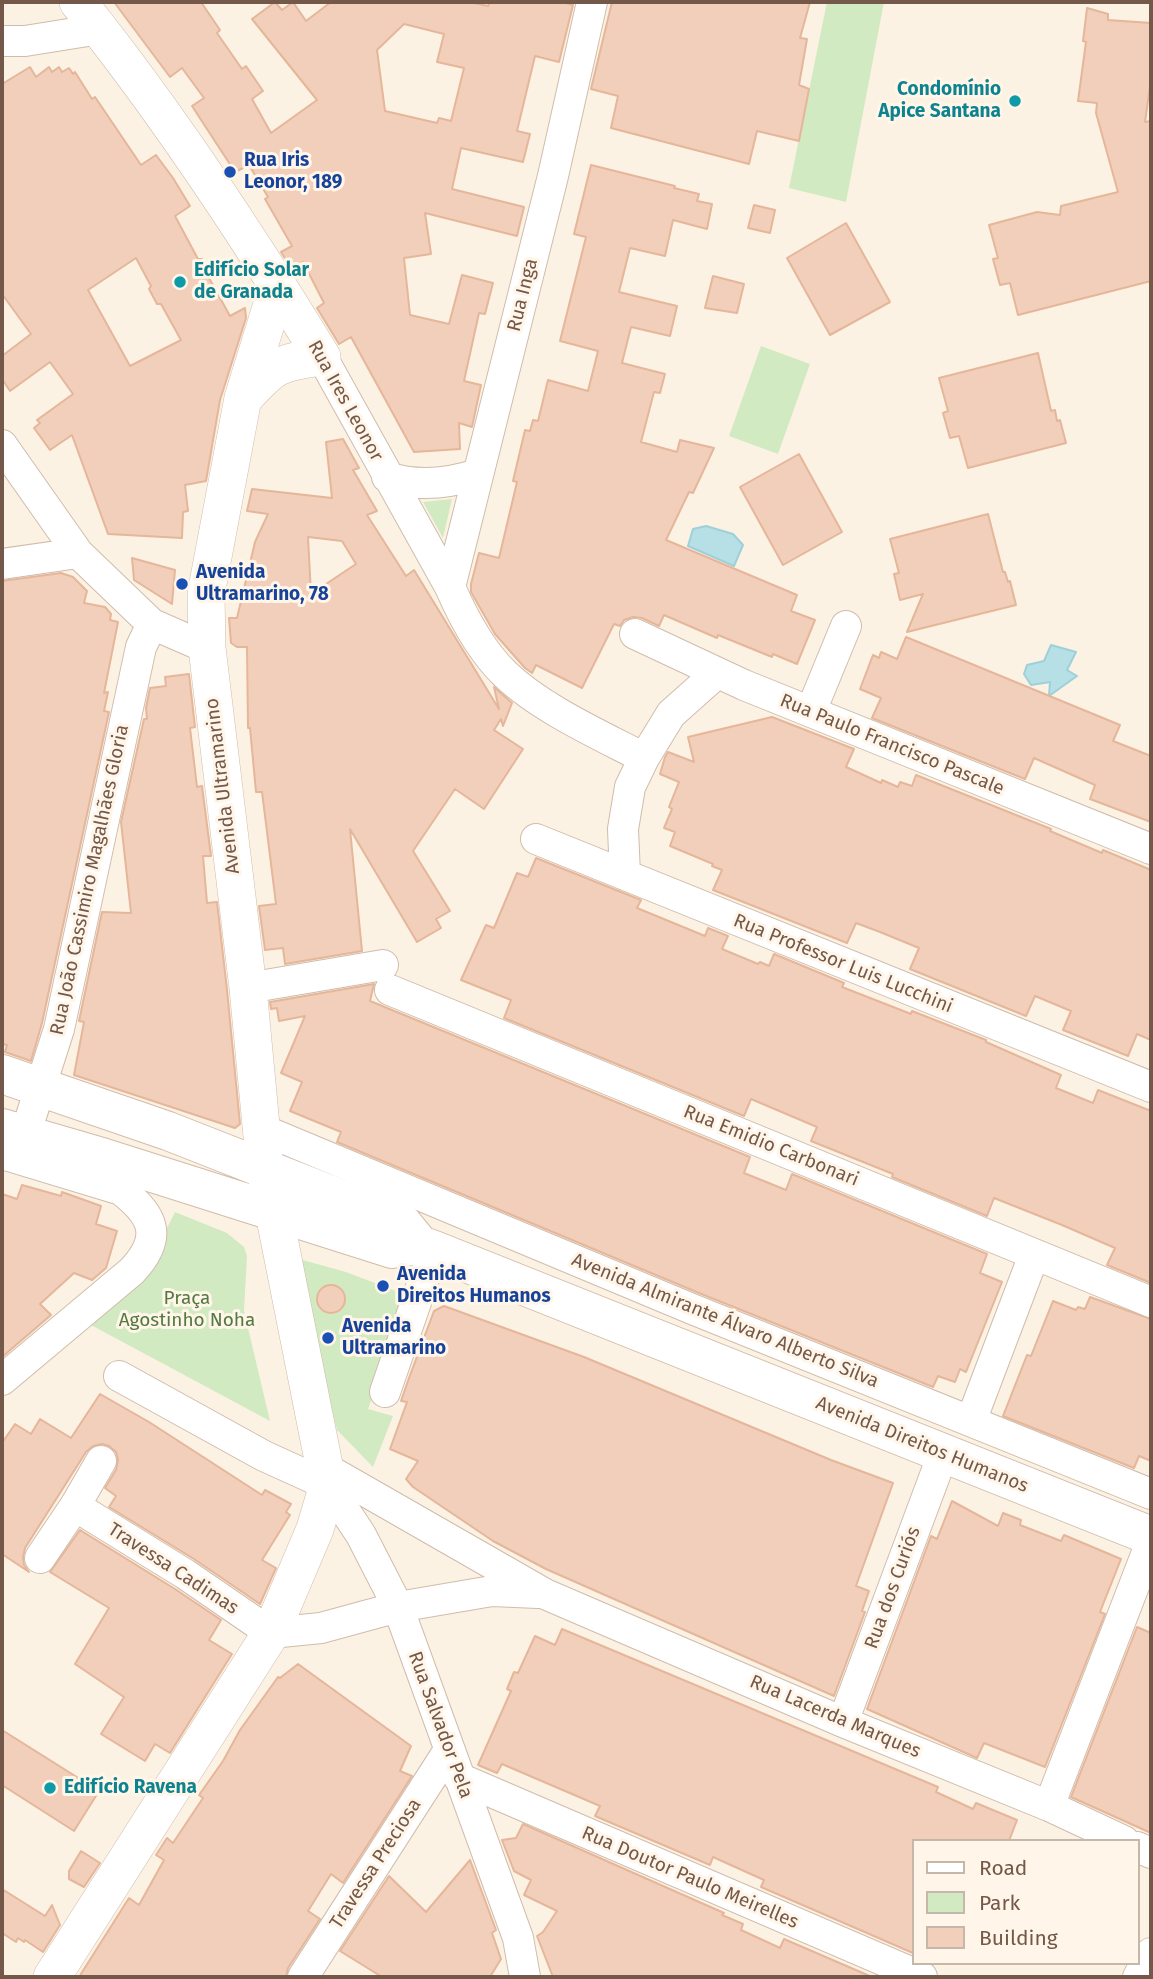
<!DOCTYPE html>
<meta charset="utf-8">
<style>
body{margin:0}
#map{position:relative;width:1153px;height:1979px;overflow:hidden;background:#fcf2e3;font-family:"Fira Sans",sans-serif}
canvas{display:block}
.frame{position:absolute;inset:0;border:4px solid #745849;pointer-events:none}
.legend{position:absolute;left:912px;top:1839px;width:228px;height:126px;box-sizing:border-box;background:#fff6e9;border:2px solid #c7b7a9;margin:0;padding:9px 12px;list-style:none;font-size:21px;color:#745849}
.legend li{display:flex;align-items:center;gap:14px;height:35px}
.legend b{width:35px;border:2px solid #c7b7a9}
</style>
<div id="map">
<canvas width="1153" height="1979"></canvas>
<div class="frame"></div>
<ul class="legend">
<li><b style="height:9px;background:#fff"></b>Road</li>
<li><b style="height:19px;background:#d2eac1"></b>Park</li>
<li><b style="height:19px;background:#f2cfba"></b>Building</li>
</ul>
</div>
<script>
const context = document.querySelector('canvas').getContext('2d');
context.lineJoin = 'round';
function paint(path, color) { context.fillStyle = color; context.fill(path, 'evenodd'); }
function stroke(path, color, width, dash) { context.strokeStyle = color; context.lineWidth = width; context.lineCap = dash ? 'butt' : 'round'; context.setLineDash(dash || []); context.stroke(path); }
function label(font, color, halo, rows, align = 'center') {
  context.font = font + ' "Fira Sans",sans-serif'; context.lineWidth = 6; context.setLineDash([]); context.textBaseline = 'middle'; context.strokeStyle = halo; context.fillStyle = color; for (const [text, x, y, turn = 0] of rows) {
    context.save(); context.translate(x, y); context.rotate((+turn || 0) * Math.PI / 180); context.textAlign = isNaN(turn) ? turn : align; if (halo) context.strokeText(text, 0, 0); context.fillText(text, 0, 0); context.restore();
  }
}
paint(new Path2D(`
 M827,2H884L846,202L789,188Z
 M761,346L810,364L778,454L729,436Z
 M452,499L443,538L423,502Z
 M175,1212L227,1233L244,1247L247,1256L244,1311L270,1421L91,1325L149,1264Z
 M292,1257L346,1272L409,1296L368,1409L393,1416L373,1467L337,1430Z`), '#d2eac1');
const water = new Path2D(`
 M706,526L733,534L743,545L734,566L688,546L693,529Z
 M1051,645L1076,652L1067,670L1077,676L1049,696L1050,682L1031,685L1024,674L1027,665L1044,661Z`);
paint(water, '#b7e0e6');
stroke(water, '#9dd0d8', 2);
const building = new Path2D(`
 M114,2H201L220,30L217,33L242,69L246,66L263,91L252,99L271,133L317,100L252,19L275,2L282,10L293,2L306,21L331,2H470L488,6L490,2H562L573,5L559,62L535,56L517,131L530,134L523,162L461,148L452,189L524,207L517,236L425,213L431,254L404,258L410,315L449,324L462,275L493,283L485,314L479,313L464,381L481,385L472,427L459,423L460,449L414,452L351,337L339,344L317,308L324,303L303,262L291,268L281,252L292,246L265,199L268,197L249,165L235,172L192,106L204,98L182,68L170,77ZM404,24L444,34L437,62L464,68L451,121L439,118L437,123L385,111L377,50Z
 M612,2H810L800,38L807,39L799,85L809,89L799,141L757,131L749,164L611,128L618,96L591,89Z
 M1087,8L1108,14V20L1151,23V79L1145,122L1151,121V281L1018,315L1010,283L1000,285L993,259L998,258L989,225L1037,212L1060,215L1061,206L1118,192L1096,113L1097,103L1078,101L1086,42L1083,41Z
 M30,67L36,77L49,67L52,72L59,67L62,72L69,68L73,74L75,72L92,99L95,97L141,165L156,155L173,178L190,206L175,216L198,259H202L211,275L209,278L230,316L245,308L246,318L220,400L206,481L185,485L188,511L183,512L182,538L108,534L72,435L50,450L34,428L40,423L37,420L73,394L50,362L10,391L2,379V356L31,334L2,294V84ZM136,258L151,286L149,289L157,304H161L181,340L130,366L88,290Z
 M591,165L675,186L674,188L699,194L697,201L712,204L707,229L673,220L665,256L630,248L619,292L677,306L670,336L631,327L622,363L665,374L660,393L654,392L641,442L677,452L680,440L714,448L693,493L689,492L666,540L797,595L791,611L815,620L797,664L773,654L772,657L718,635L717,638L664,615L659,626L642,618L633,617L624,620L620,626L614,624L582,688L536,665L532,673L525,668L495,634L471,592V584L479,553L499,558L517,482L513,481L525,430L530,431L533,420L538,421L548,380L588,391L598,351L560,341L586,237L574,234Z
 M754,205L775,210L770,233L748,228Z
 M846,223L890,302L830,335L787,258Z
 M713,276L744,284L737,313L705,308Z
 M1038,353L1051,411L1055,410L1057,421L1060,420L1066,443L968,468L959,436L950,438L943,413L948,411L939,378Z
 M343,439L359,468L353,470L377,511L367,515L406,576L414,570L499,709L494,687L512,703L503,726L501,719L494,730L523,749L484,809L455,789L413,851L450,911L436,919L441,928L417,942L350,829L362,951L285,964L283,948L265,950L259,906L276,904L262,792H256L250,728H248L247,647H237L231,643L229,618H237L255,542L268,514L247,511L252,489L332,498L326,442ZM308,537L342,541L356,564L311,594Z
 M799,454L842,532L783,565L740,487Z
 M988,514L1003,572H1005L1008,582L1010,581L1016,605L907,632L923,594L900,600L894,574L899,573L890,539Z
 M132,558L175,570L172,604L134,580Z
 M61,573L73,577L87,591L84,603L105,607L111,614L110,620L118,622L104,693L108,692L104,711L109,712L42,1023L31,1061L5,1052L7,1045L2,1044V581Z
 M906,637L1120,725L1113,741L1151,756V822L1090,799L1095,785L1034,758L1025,779L872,718L881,698L860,689L873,655L879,658L881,652L897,659Z
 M189,674L195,727L190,728L197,787L202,786L211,856H203L207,903L217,902L227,990L240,1124L235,1128L74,1075L84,1022L79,1021L102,912L131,913L121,822L144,719H147L146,708L150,688L166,686L165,677Z
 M772,717L854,749L846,767L881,783L882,780L898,787L900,782L912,786L916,775L1051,829L1050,831L1102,853L1103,850L1151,870V1040L1137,1034L1128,1056L1063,1030L1071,1011L1035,996L1026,1016L910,969L919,948L880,932L856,923L847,943L713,890L722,870L712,866L713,864L670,846L675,832L664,828L672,809L669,807L679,782L660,774L665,757L668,752L694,762L688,737Z
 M536,858L641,900L637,908L705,936L708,928L728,936L722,949L758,964L760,962L769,966L774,954L844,983L842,987L911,1014L912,1011L986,1040V1042L1061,1075L1056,1088L1093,1103L1098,1090L1151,1111V1283L1107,1265L1115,1248L1062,1225L994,1198L987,1216L892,1177L893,1174L811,1141L817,1127L751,1099L744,1116L504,1018L511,1000L461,980L486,925L494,928L517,873L528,877Z
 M374,984L370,1001L750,1157L744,1173L786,1190L792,1174L987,1254L980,1273L1002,1282L966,1372L960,1369L955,1382L938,1376L933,1387L699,1293L337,1142L341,1132L290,1111L302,1082L281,1073L305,1016L279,1021L277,1008L271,1009L270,1002Z
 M22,1185L61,1196L62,1192L101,1206L96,1224L117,1231L106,1268L92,1280L74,1273L40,1304L51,1315L2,1357V1194L17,1199Z
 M317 1299a14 14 0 1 1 28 0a14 14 0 1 1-28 0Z
 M1090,1297L1151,1319V1461L1139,1456L1134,1468L1003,1416L1027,1355L1031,1356L1053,1301L1076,1310L1078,1307L1085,1309Z
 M444,1306L584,1357L831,1460L893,1483L856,1586L869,1591L862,1611L865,1612L834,1696L546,1569L493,1541L413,1487L406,1479L418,1461L390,1449L407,1402L401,1401L409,1378L434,1311Z
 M100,1394L149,1422L262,1495L265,1490L291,1504L286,1512L290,1515L262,1560L276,1568L260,1604L194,1559L109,1507L116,1496L105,1488L116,1470L118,1460L116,1452L109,1446L102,1444L93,1446L86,1452L25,1548L23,1557L24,1565L29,1572L2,1554V1443L15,1424L31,1434L40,1419L71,1438Z
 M952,1501L998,1526L1003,1513L1021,1520L1020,1525L1061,1541L1064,1535L1121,1559L1100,1612L1105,1614L1045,1767L984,1743L977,1758L867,1709L931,1536L937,1539Z
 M80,1530L175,1589L221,1620L209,1640L232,1654L170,1753L155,1744L145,1761L101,1734L124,1697L75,1664L109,1608L50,1572Z
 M1137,1627L1151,1633V1833L1071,1797Z
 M562,1629L938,1787L936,1792L973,1809L976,1803L1017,1820L1009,1841H913V1953L761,1887L764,1880L713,1857L710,1865L595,1816L600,1806L502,1764L497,1773L478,1765L511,1691L507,1689L514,1672L518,1673L535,1636L555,1645Z
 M298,1664L411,1746L400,1771L412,1776L343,1883L331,1874L308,1911L320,1919L288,1968L286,1977H79L129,1898L139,1905L164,1860L156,1855L167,1838L173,1843L203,1798L199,1795L223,1761L240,1730L278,1677L280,1678Z
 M2,1730L99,1791L74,1831L2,1785Z
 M523,1824L724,1913L722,1915L743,1924L741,1930L780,1948L784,1939L872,1977H553L537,1936L543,1932L557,1911L524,1895L531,1880L514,1871L502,1840L516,1838Z
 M81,1851L100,1863L84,1887L69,1879V1871Z
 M470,1860L496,1930L492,1933L501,1959L490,1977H382L340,1951L389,1876L426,1912Z
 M2,1889L45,1916L52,1905L60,1925L43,1952L25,1940L24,1942L18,1938L16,1942L2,1933Z`);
paint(building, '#f2cfba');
stroke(building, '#e5b69a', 2);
const minor = new Path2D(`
 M2,41H25L100,29
 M322,357L450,587C463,617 481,651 505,674C540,708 600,735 644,758
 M2,445L78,553L152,624L207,648
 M387,477C417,487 447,484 478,474
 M2,564L78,553
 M450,587L553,176L592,2
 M635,634L744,685L1151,849
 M811,711L846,626
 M536,839L1151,1087
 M625,875L623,829L630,787L644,758L671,714L717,673
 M248,988L383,965
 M390,990L1151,1302
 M261,1129L692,1309L1151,1494
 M25,1135L59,1029L141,647L152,624
 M2,1154L121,1190C155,1216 163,1238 132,1271L2,1380
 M119,1376L264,1456L328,1485L361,1535L398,1607L518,1938L525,1977
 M385,1392L434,1250
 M971,1421L1034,1255
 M325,1468L545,1594L843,1722L1049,1806L1124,1841
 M75,1506L185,1574L271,1633L321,1628L398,1607L492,1591L538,1593
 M40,1558L75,1506L101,1461
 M843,1722L943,1454
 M459,1778L922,1977
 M1049,1806L1151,1542
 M1137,1847L1151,1853
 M303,1977L449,1750
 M1138,1977L1151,1953`);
const tertiary = new Path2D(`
 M78,2C168,114 247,234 322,357C278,362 274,366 244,398
 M52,1977L271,1633L315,1529L328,1485L265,1168L248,988L207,648L206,594L243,398L278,285`);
const secondary = new Path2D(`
 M2,1074L168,1131L390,1218L402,1223L420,1245
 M2,1128L105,1158L392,1249L420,1245L434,1250L1151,1536`);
stroke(minor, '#d0bcac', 32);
stroke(tertiary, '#d0bcac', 38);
stroke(secondary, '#d3bba9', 40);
stroke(minor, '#fff', 30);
stroke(tertiary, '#fff', 37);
stroke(secondary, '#fff', 38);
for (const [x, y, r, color] of [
 [1015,101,7,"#0f9aa8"],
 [230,172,7,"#1a4fb4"],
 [180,282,7,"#0f9aa8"],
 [182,584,7,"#1a4fb4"],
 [383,1286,7,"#1a4fb4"],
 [328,1338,7,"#1a4fb4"],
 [50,1788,7,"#0f9aa8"]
]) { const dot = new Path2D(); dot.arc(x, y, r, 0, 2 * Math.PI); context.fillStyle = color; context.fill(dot); stroke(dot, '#fff6e9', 2.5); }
label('bold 19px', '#0d838f', '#fff6e9', [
 ["Condomínio",1001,90,"right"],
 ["Apice Santana",1001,112,"right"],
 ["Edifício Solar",194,271],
 ["de Granada",194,293],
 ["Edifício Ravena",64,1788]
], 'left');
label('bold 19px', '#164399', '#fff6e9', [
 ["Rua Iris",244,161],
 ["Leonor, 189",244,183],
 ["Avenida",196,573],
 ["Ultramarino, 78",196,595],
 ["Avenida",397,1275],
 ["Direitos Humanos",397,1297],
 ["Avenida",342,1327],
 ["Ultramarino",342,1349]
], 'left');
label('19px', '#745849', '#fff6e9', [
 ["Rua Inga",523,295,-76],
 ["Rua Ires Leonor",345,401,61],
 ["Rua Paulo Francisco Pascale",892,745,22],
 ["Avenida Ultramarino",223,786,-97],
 ["Rua João Cassimiro Magalhães Gloria",90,880,-78],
 ["Rua Professor Luis Lucchini",843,964,22],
 ["Rua Emidio Carbonari",771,1146,22],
 ["Avenida Almirante Álvaro Alberto Silva",725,1321,22],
 ["Avenida Direitos Humanos",922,1445,22],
 ["Travessa Cadimas",173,1569,33],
 ["Rua dos Curiós",893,1588,-70],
 ["Rua Lacerda Marques",835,1717,23],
 ["Rua Salvador Pela",440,1725,70],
 ["Travessa Preciosa",376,1864,-57],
 ["Rua Doutor Paulo Meirelles",690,1878,23]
]);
label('19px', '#537a41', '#fff6e9', [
 ["Praça",187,1299],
 ["Agostinho Noha",187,1321]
]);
</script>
